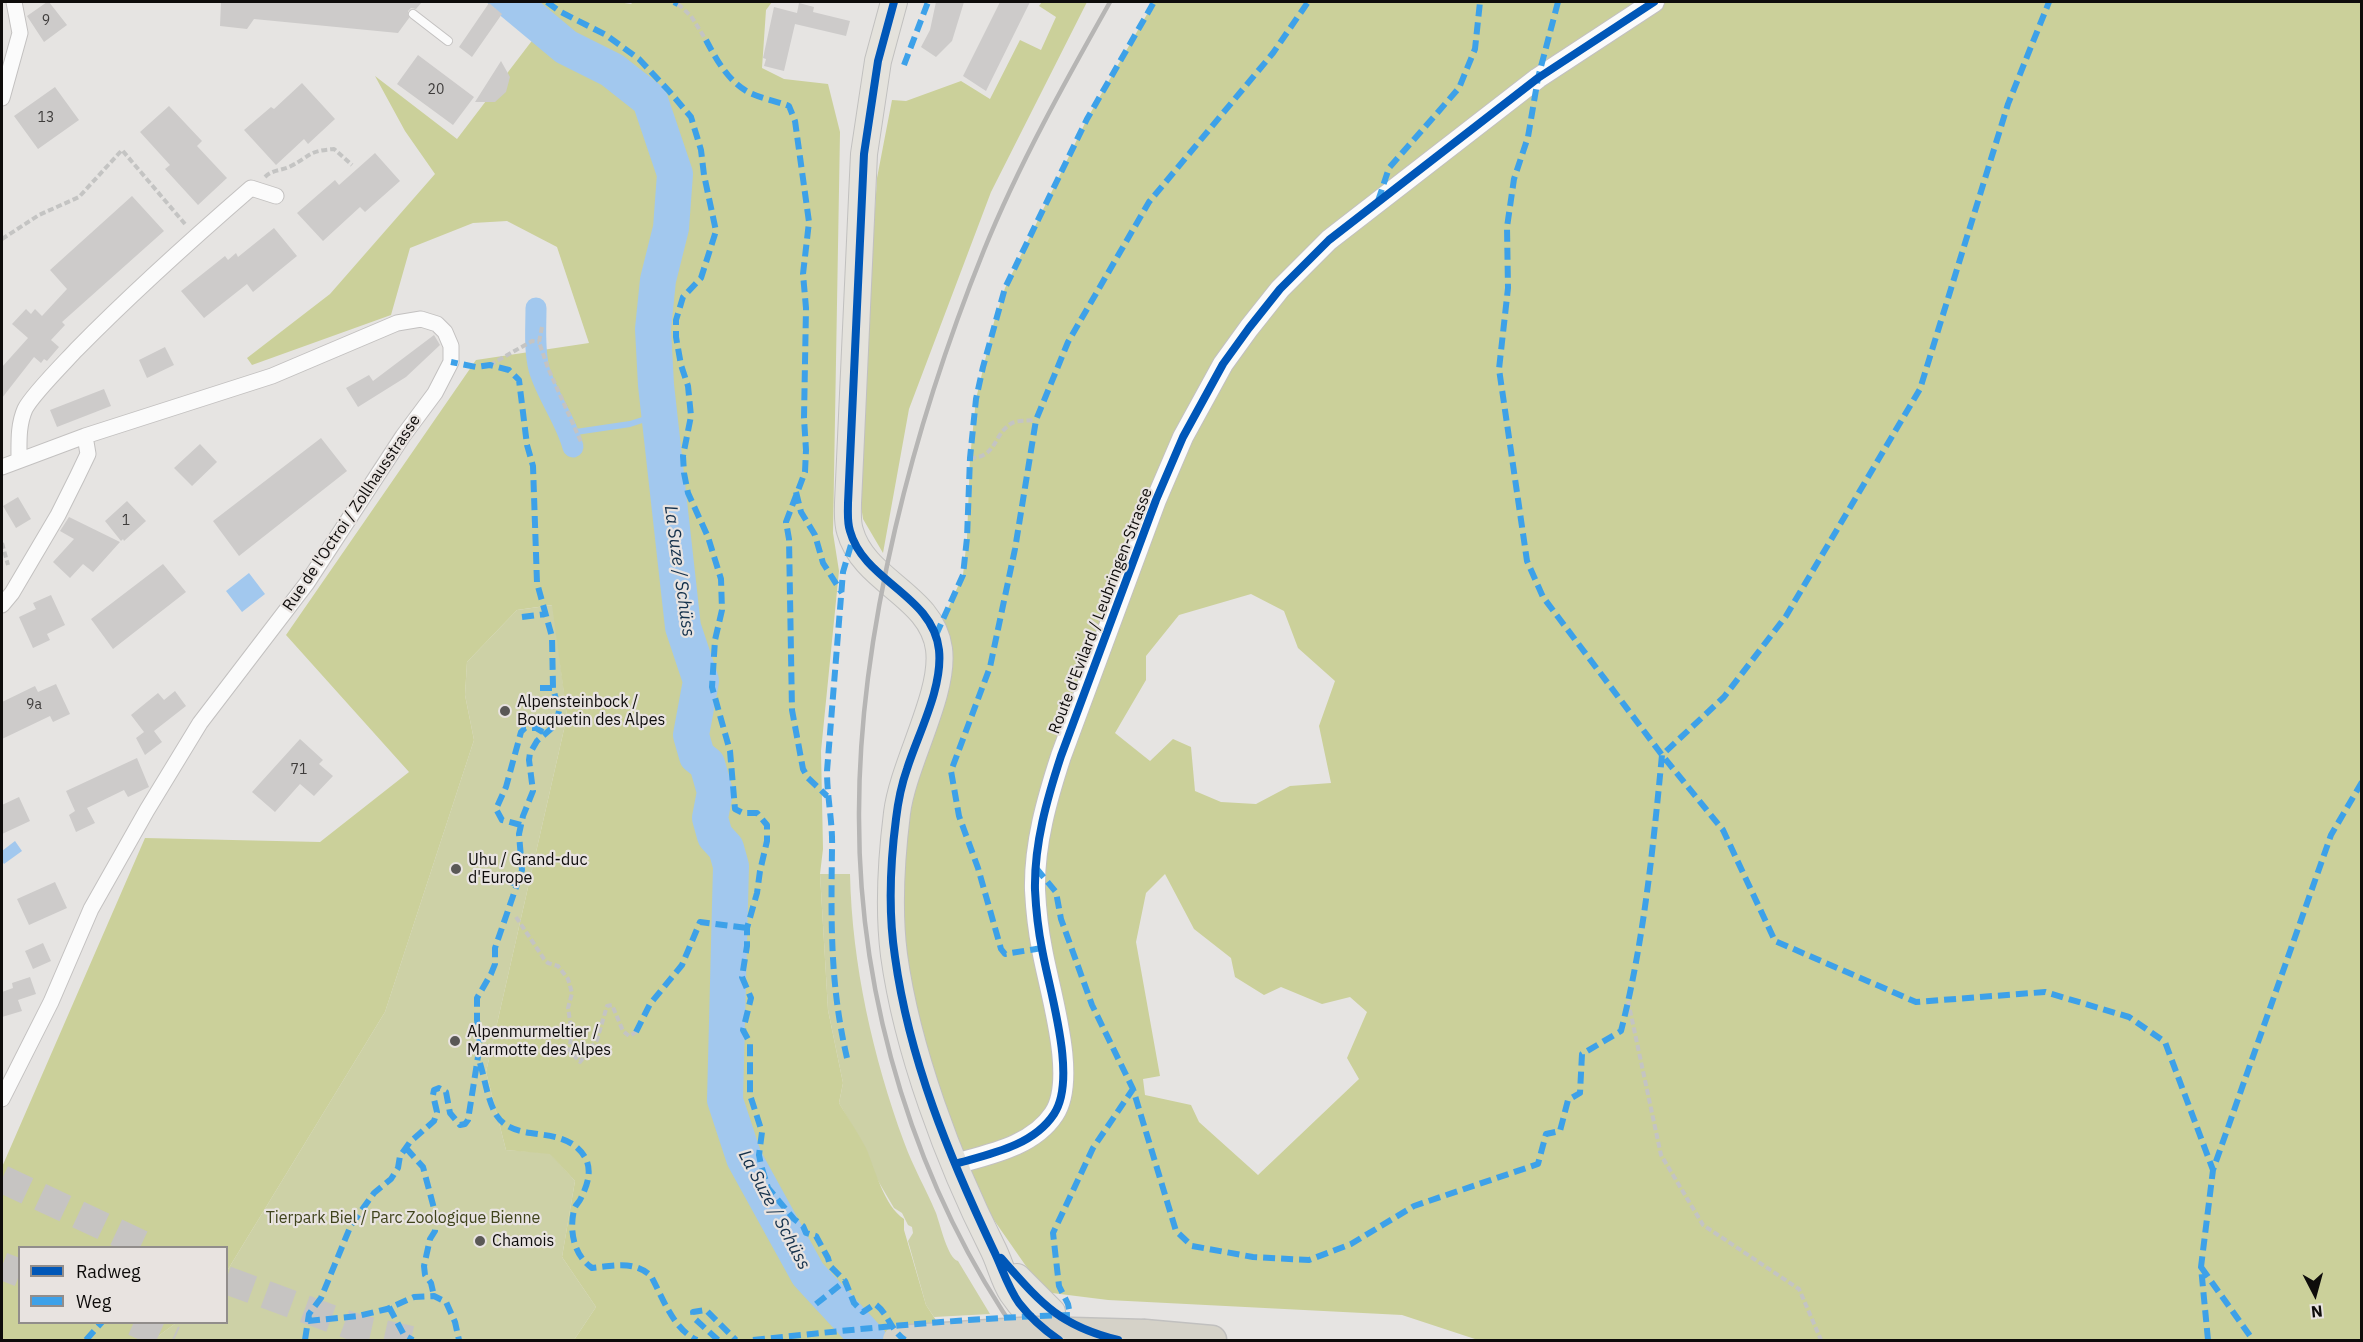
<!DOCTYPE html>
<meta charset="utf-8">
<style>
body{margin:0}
#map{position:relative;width:2363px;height:1342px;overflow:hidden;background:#e6e4e2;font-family:"IBM Plex Sans",sans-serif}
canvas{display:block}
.frame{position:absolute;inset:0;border:3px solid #0e0c0b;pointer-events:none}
.legend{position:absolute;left:18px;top:1246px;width:210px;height:78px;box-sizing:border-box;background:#e8e3e0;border:2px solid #918d8b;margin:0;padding:8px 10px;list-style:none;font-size:18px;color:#0e0c0b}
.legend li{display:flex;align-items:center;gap:12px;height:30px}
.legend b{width:30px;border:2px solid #918d8b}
.north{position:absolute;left:2285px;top:1264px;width:60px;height:60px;-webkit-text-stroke:4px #e8e3e0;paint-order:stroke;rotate:174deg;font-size:16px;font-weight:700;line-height:24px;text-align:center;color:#0e0c0b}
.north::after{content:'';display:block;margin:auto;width:21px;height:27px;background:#0e0c0b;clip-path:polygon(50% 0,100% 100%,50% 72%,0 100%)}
</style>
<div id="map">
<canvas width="2363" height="1342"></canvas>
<div class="frame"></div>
<ul class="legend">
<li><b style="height:8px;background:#0057b8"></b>Radweg</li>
<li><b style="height:8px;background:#3da1e9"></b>Weg</li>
</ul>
<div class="north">N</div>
</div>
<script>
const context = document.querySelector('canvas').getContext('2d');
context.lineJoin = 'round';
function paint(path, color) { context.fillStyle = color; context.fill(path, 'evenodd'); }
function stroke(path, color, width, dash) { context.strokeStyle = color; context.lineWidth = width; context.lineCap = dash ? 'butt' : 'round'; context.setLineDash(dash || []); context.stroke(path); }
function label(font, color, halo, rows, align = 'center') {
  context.font = font + ' "IBM Plex Sans",sans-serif'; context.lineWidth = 4.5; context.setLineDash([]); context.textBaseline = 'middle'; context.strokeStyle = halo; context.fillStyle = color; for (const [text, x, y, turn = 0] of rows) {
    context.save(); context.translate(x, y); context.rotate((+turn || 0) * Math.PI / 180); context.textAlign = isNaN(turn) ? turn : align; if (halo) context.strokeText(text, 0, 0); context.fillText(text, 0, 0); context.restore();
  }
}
paint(new Path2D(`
 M553,605L567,716L486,1072L506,1150L550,1153L575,1181L562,1257L596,1307L574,1340H153L176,1323L226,1322L227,1271L385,1012L474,740L465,695L467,662L517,610Z
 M820,874H850C852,965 873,1057 904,1142C913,1167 926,1189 936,1213C940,1224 948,1259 958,1261L990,1314L934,1317L926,1305L908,1241L913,1233L912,1227L908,1225L902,1213L894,1208L877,1179L865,1148L839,1103L843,1083L828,1010Z`), '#cdd1a6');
paint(new Path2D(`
 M519,2H618L631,4L633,2H772L766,10L762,68L784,79L828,84L840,132L833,533L839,571L821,751L823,849L820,874L828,1010L843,1083L839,1103C848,1118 858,1133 866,1148C875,1169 884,1206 904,1219V1230L926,1305L949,1340H574L596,1307L562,1257L575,1181L550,1154L506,1150L486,1072L567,716L552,605L517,610L467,662L465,695L474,740L385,1012L227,1271L226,1248H20V1322L176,1323L153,1340H2V1167L145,838L320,842L409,772L286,635L476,360L589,343L557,247L507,221L473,223L410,248L391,315L252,365L247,358L330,294L435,174L405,131L375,76L457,139L534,38Z
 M1042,2H1087L991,192L909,409L883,553L863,519L858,485L877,178L892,100L906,101L961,81L990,99L1020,40L1041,50L1056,17L1039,6Z
 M1154,2H2361V1340H1478L1402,1315L1108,1300L1044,1292L955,1164L891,925L936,635L963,575L967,538L970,458L976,399L994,322L1005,288L1087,119ZM1251,594L1284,611L1298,648L1335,681L1319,726L1331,783L1290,786L1256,804L1221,802L1195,791L1191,747L1173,739L1150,761L1115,733L1146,680V656L1179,615ZM1165,874L1194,929L1231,958L1235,977L1264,995L1281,987L1322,1004L1350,997L1367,1012L1347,1058L1359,1079L1258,1175L1199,1122L1191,1105L1145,1095L1143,1079L1160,1076L1136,942L1146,893Z`), '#cbd09a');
paint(new Path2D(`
 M486,2H519L534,38Z
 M249,573L265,594L242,612L226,591Z
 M15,841L22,851L4,864L2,861V851Z`), '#a2c8ee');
stroke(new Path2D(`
 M569,433L630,424L661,414`), '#a2c8ee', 6);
stroke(new Path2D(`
 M536,308C536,328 534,349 539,369C547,396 566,420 573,447`), '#a2c8ee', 21);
stroke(new Path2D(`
 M512,2L566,47L612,70L650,100L675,174L671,228L658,280L653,329L656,385L683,627L701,681L691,735L697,756L707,764L715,792L710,818L715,836L726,848L731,866L725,1100L744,1158L808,1274L869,1340`), '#a2c8ee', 36);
paint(new Path2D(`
 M47,2H49L67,25L44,42L27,16Z
 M221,2H422L416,9L411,8L408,11L409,18L398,33L254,19L247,29L220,26Z
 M936,2H964L952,41L936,57L921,47L930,30Z
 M1000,2H1030L986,91L963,76Z
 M489,3L502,14L472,57L459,47Z
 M799,3L814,7L813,12L850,21L846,36L795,24L784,71L764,66L766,59L763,58L774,7L797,13Z
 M418,55L474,97L453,125L397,84Z
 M501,61L510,77L506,92L495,102H475Z
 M302,83L335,119L308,144L304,139L276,165L244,130L271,107L274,109Z
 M55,87L79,120L38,149L14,116Z
 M169,106L202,141L197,146L227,178L198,205L165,169L170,165L140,132Z
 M375,153L400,181L365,212L360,207L323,241L297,213L335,180L339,185Z
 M132,196L164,231L62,322L65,325L51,340L59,347L47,361L44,359L41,363L34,357L2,398V367L28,338L12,324L26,309L31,314L35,309L42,316L67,289L50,270Z
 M274,228L297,256L253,292L247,284L204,318L181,291L225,256L228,260L236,253L238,257Z
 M434,335L440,345L406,377L358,407L346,388L369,375L373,381Z
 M165,347L174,365L147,378L139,360Z
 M104,389L111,406L57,427L50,410Z
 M321,438L347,471L239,556L213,521Z
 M200,444L217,462L192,486L174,468Z
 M18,497L31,519L16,528L3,506Z
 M127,501L146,521L124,541L123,539L121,541L105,521Z
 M69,517L120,542L93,572L83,564L70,578L53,562L74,539L60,531Z
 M163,564L186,592L113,649L91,619Z
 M51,595L65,625L47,634L50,640L33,648L19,617L36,609L33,603Z
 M56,684L70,714L53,722L50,716L2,739V702L35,686L38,692Z
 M175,691L186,706L154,731L162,742L145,755L136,738L144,732L131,715L158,693L164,700Z
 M300,739L323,760L319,764L333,776L314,796L300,784L275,812L252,792Z
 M137,758L149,787L128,797L124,790L87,808L95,823L76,832L69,815L75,811L66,791Z
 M19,797L30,821L2,834V805Z
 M55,882L67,908L29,925L17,899Z
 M43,943L51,961L33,969L25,951Z
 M30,977L36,994L18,1000L22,1011L2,1017V992L13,988L12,983Z`), '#cdcbca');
stroke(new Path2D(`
 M2,1179L150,1248
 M2,1266L20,1273
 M226,1280L357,1328L411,1340
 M134,1322L174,1340`), '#c6c4c2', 28, [28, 14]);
const service = new Path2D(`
 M413,14L448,41`);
const minor = new Path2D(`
 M2,98L20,33L14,2
 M19,459C19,442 18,425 25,409C32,395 64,363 76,350C132,293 191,240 251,188L276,196
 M2,467L85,436L272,376L397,323L421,319L437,324L445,332L451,346V362L435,393L403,436L307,583L200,723L147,810L91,909L51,1002L2,1099
 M2,605L12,593L58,515L77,477L88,454L85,436`);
const tertiary = new Path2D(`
 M955,1164C990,1154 1033,1146 1054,1114C1078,1078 1049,990 1042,949C1038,929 1036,910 1035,890C1034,844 1047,799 1061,756L1156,500L1183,437L1223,364L1249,328L1280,289L1329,240L1538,78L1654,2`);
const primary = new Path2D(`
 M894,2L878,61L864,154L848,503C848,512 847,522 850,531C864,582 932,595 939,649C945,694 903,764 897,813C891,861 888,908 894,955C907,1050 949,1162 992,1247C1000,1262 1003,1279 1012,1293C1024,1311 1040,1326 1057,1339
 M1017,1277L1052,1312`);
const motorway = new Path2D(`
 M1145,1334L1212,1340`);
stroke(service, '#c3c1c0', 10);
stroke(minor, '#c3c1c0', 17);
stroke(tertiary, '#c3c1c0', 22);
stroke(primary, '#c1c0bf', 28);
stroke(motorway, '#c1c0bf', 31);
stroke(new Path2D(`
 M678,4L691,16L706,40
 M265,177C273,169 282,171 291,166C312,155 308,151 334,149L352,165
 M2,239L39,215L79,197L122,150L185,224
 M542,327L539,342L548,368L582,444
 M490,365L532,341L539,342
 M970,458C998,457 992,435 1012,423C1018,420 1029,421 1036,420
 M2,543L8,565
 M516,917L544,959L548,963L558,966L568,979L572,993L568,1008L572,1033L569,1050L580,1062L597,1040L607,1006L612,1005L623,1031L629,1036L636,1032
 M1628,1001L1661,1155L1703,1225L1799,1289L1821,1340`), '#c4c4c3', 4, [6, 3]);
stroke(service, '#fbfbfb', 8);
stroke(minor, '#fbfbfb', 15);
stroke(tertiary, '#fbfbfb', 20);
stroke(primary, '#e4e2dc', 26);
stroke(motorway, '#d5d2c8', 28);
stroke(new Path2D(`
 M1022,1340C916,1189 859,1002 859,818C858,632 915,421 984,250C1019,164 1065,82 1110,2`), '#b6b5b4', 4.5);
const motorwayBridge = new Path2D(`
 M897,1340L1036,1331L1145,1334`);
stroke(motorwayBridge, '#c1c0bf', 31, []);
stroke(motorwayBridge, '#d5d2c8', 28);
stroke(new Path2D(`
 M547,2L559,11L606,35L639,59L669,91L691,117L701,150L704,175L716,231L701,278L683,297L676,320V337L681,365L688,386L691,416L683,456L684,473L688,493L708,537L721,579L722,610L715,640L712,687L730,751L735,809L743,813H757L767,825V841L760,871L757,893L747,928V946L742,977L751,998L743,1030L750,1043V1095L762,1132L759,1155L761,1165L768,1188L794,1219L803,1226L806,1233L816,1236L828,1258L830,1266L845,1281L854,1303L863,1312L875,1304C889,1314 890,1330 905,1340
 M674,2L678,4
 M1558,2L1538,78L1528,137L1514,179L1507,227L1508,288L1499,369L1527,561L1543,597L1662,755L1723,830L1775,941L1916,1002L2045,992L2129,1017L2165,1042L2213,1170
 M706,40C716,59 728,81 748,92C760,98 776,101 789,106L795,121L809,222L803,274L806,308L804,418L806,450L805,472L786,522L789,539L792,710L803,769L808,778L827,796
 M904,65L928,2
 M1378,201L1389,168L1459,88L1475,49L1480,2
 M796,492L801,512L815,535L823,563L842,593
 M522,617L545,614
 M936,635L963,575L967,538L970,458L976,399L983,367L1005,288L1087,119L1154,2
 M540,688H553
 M521,825L502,820L496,809L506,787L521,732L525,728H536L546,734
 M1036,868L1056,892L1061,919L1092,1005L1133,1089L1176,1231L1192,1246L1253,1257L1309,1260L1351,1244L1414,1206L1538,1164L1546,1134L1560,1131L1568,1100L1580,1093L1582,1054L1621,1031C1644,941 1653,848 1662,755L1724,697L1786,616L1920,389L2008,104L2049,2
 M493,878L518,884
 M1042,948L1005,954L1001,949L978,868L959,816L951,771L990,667L1015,549L1036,420L1068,342L1149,202L1273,53L1308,2
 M636,1032L650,1004L682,965L700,922L747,928
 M847,1058C830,985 831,923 832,849C833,823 827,798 827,771L843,572L853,538
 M480,1063C485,1080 488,1102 497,1116C516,1145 566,1122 586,1159C592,1172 587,1186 581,1198C579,1203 575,1205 574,1210C569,1232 574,1255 592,1268C613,1266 634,1260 651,1276C663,1298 673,1329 697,1340
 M406,1148L423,1167L436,1216L435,1231L430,1239L424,1266L425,1275L431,1283L434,1296
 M2201,1267L2253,1340
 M816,1304L845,1281
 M389,1307L404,1335L413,1340
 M308,1321L358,1316L387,1309L414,1297L434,1296L446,1302L455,1322L459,1340
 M86,1340L102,1322
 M305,1340L309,1314L321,1298L351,1225L374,1193L391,1179L398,1168L400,1156L410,1142L434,1121L437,1112L433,1095L434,1090L439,1088L446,1092L450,1113L460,1125L465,1124L468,1120L480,1044L477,1020V998L491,974L495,964V948L522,870L519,834L523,816L533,791L529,760L530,753L537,741L553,727L557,721L559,711L553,688L552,637L537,583L533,466L527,445L519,380L509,370L490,365L476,367L451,362
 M718,1340L694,1318L693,1312L706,1310L736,1340
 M753,1340C859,1329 963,1318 1070,1315L1068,1304L1059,1286L1053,1233L1093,1148L1133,1089
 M2208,1340L2201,1267L2213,1170L2331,835L2362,782`), '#3da1e9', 6, [12, 6]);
stroke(new Path2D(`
 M894,2L878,61L864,154L848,503C848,512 847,522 850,531C864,582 933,595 939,650C943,688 918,734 907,769C901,786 898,802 896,819C890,865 888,911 895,957C909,1059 949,1156 993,1249C1002,1267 1007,1286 1019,1303C1030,1317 1044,1330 1059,1340
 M955,1164C990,1154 1033,1146 1054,1114C1078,1078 1049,990 1042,949C1038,929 1036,910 1035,890C1034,844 1047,799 1061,756L1156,500L1183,437L1223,364L1249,328L1280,289L1329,240L1538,78L1654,2
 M1001,1258C1041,1303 1058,1325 1118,1340`), '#0057b8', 8);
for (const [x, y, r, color] of [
 [505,711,6,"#5a5856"],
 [456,869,6,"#5a5856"],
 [455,1041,6,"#5a5856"],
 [480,1241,6,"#5a5856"]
]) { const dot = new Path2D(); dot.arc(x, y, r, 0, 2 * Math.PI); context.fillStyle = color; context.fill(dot); stroke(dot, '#e8e3e0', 2); }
label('14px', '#3e3c3b', null, [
 ["9",46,21],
 ["20",436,90],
 ["13",46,118],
 ["1",126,521],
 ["9a",34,705],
 ["71",299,770]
]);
label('16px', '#0e0c0b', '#e8e3e0', [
 ["Rue de l'Octroi / Zollhausstrasse",352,513,-56],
 ["Route d'Evilard / Leubringen-Strasse",1101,611,-69]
]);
label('16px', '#0e0c0b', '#e8e3e0', [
 ["Alpensteinbock /",517,702],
 ["Bouquetin des Alpes",517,720],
 ["Uhu / Grand-duc",468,860],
 ["d'Europe",468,878],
 ["Alpenmurmeltier /",467,1032],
 ["Marmotte des Alpes",467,1050],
 ["Chamois",492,1241]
], 'left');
label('16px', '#3f431b', '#e8e3e0', [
 ["Tierpark Biel / Parc Zoologique Bienne",403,1218]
]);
label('italic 18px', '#14314c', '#e8e3e0', [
 ["La Suze / Schüss",679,571,82],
 ["La Suze / Schüss",774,1210,62]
]);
</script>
